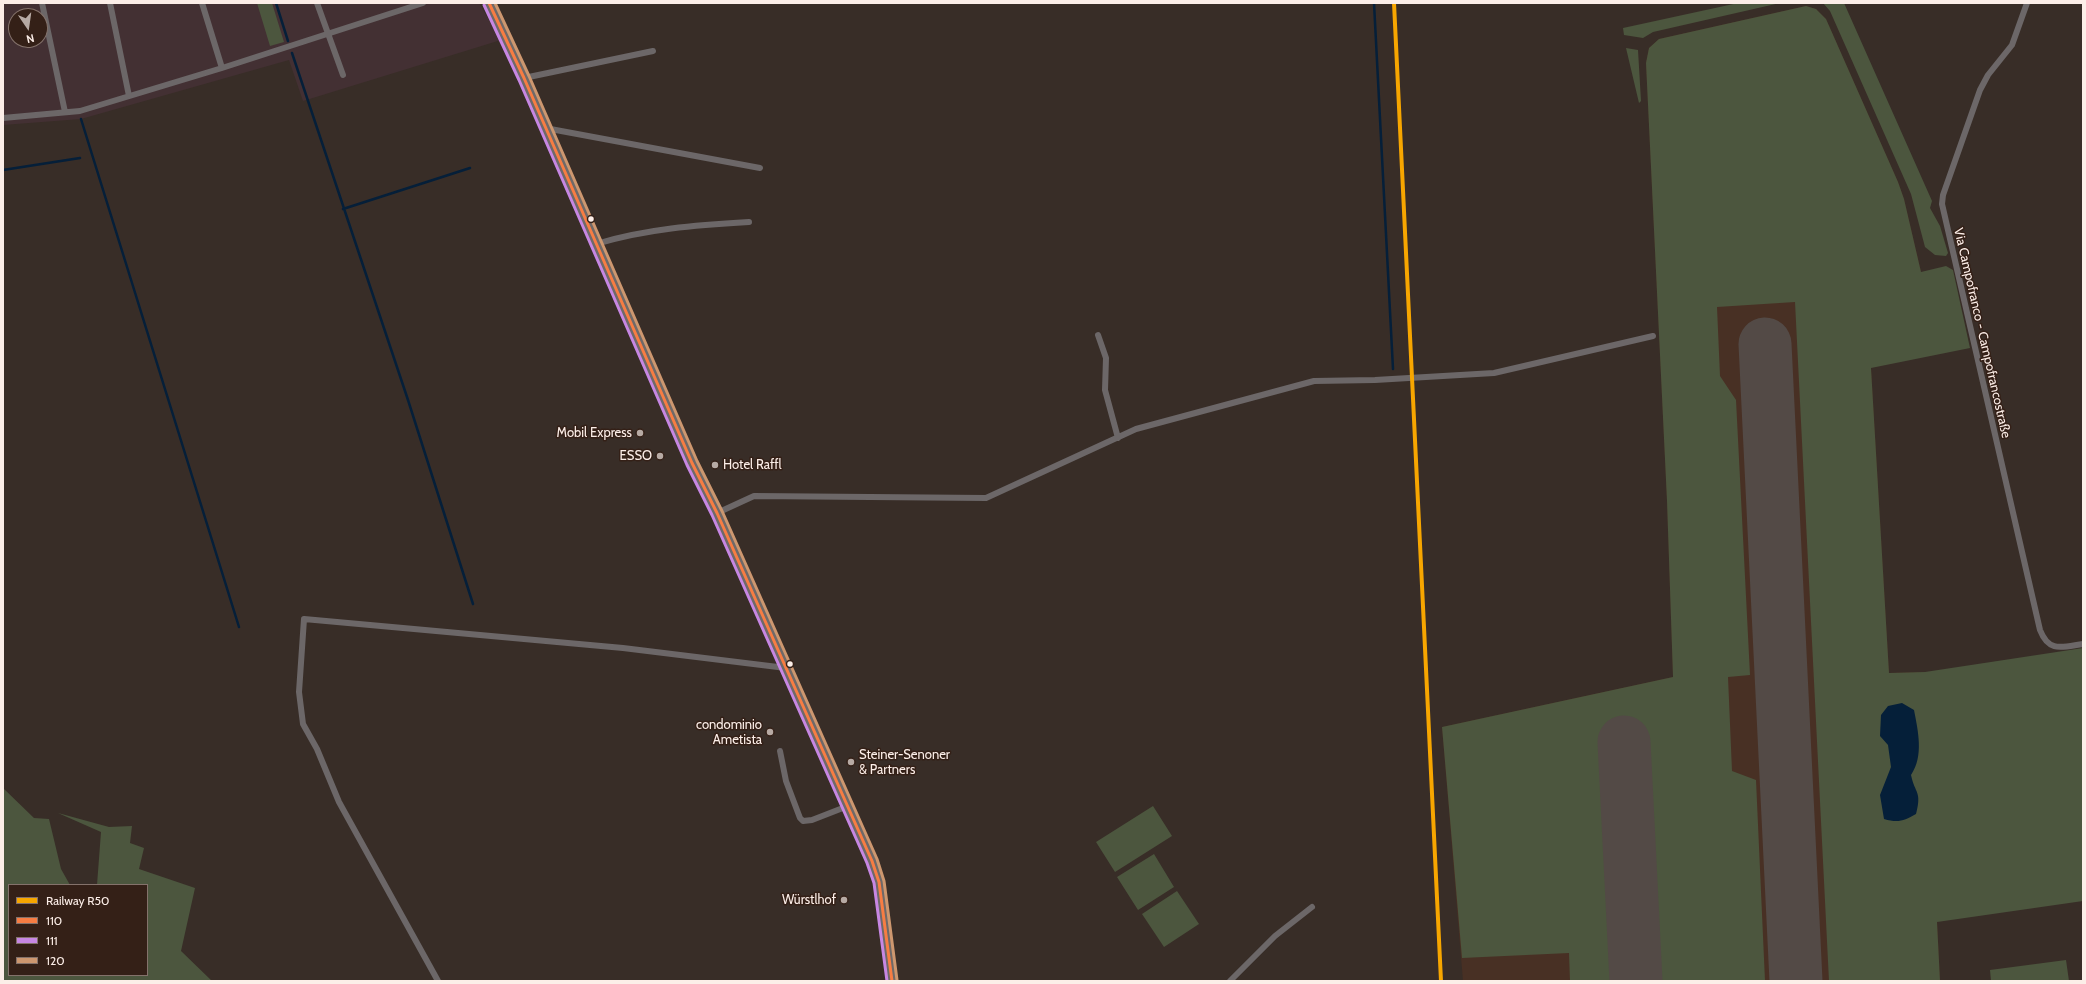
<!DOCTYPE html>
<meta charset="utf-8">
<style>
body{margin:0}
#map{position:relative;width:2086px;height:984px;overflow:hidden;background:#382d27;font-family:Cabin,sans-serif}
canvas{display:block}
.frame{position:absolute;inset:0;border:4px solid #fceee8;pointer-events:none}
.legend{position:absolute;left:8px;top:884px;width:140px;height:92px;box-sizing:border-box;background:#342017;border:1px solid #84726b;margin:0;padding:5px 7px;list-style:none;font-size:12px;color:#fceee8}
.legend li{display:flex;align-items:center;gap:8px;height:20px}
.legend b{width:20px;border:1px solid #84726b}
.north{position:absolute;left:8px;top:8px;width:40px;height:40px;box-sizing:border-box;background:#342017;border:1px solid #84726b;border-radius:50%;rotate:167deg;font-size:11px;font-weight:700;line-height:16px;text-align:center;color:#fceee8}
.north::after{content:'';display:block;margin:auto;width:14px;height:18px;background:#b7aaa4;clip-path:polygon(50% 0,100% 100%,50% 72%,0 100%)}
</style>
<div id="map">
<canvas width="2086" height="984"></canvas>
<div class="frame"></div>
<ul class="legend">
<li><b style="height:5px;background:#f7a600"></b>Railway R50</li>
<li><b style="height:5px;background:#f77d43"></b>110</li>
<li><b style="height:5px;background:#c787e3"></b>111</li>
<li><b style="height:5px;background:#cd976f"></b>120</li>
</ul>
<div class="north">N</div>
</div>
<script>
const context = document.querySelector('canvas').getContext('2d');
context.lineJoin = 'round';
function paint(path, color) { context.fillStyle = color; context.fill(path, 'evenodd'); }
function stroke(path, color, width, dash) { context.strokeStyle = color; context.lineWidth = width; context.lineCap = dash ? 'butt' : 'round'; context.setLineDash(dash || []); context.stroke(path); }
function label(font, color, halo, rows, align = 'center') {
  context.font = font + ' Cabin,sans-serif'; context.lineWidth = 3; context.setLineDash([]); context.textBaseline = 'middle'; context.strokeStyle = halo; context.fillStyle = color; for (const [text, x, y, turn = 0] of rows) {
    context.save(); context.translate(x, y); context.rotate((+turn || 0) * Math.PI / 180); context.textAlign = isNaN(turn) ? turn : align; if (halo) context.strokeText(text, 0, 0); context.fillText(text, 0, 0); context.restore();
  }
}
paint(new Path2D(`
 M1806,6L1816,9L1826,19L1898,182L1904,199L1921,272L1871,368L1889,673L1925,672L1940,981H1463L1442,727L1673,677L1667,501L1646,63L1649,48L1659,39Z`), '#483024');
paint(new Path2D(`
 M3,3H479L501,40L303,101L289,60L81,119L3,125ZM16,16H40V40H16Z`), '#433033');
paint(new Path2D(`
 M257,3H272L284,42L270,46Z
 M1738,3H1780L1653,32L1643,38L1624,35L1623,28Z
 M1823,3H1844L1932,201L1930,208L1940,226L1948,253L1946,256L1935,255L1925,247L1911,194L1830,11Z
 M1806,6L1816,9L1826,19L1898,182L1904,199L1921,272L1946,266L1953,270L1970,348L1871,368L1889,673L1925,672L2083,648V901L1937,922L1940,981H1829L1795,302L1717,307L1720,376L1736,400L1750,675L1728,677L1732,771L1756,780L1765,981H1570L1569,953L1462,958L1442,727L1673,677L1667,501L1646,63L1649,48L1659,39Z
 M1626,48L1638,50L1641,101L1639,103Z
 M3,788L34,818L49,819L61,869L70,885H9V975H147V885H97L101,832L58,813L109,827L132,826L130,843L144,848L139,869L195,888L181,951L212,981H3Z
 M1153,806L1172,836L1115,872L1096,842Z
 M1154,854L1174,887L1138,910L1117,877Z
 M1177,891L1199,924L1164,947L1142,914Z
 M2066,960L2069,981H1991L1990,970Z`), '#4c563e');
paint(new Path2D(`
 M1902,703L1914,710C1918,731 1924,756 1911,775C1915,794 1922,791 1916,814C1904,821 1898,823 1884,819L1880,795L1891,767L1888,745L1880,736L1881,715L1888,706Z`), '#051f39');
stroke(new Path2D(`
 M276,3L288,41
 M1374,3L1393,369
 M292,53L408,400L473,604
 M81,119L239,627
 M3,170L80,158
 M343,209L470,168`), '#051f39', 2.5);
stroke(new Path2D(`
 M1765,344L1796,981
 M1624,742L1636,981`), '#534a46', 53);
stroke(new Path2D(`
 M42,3L65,112
 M110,3L129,96
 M202,3L222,68
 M317,3L343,75
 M2027,3L2012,45L1988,75L1980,90L1943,195L1942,204L2040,630C2049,653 2062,647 2083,644
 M524,78L653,51
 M3,118L80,111L222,68L423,3
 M545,128L760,168
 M596,244C645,229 697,225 749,222
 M1098,335L1106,358L1105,390L1118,438
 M717,513L754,496L986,498L1136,429L1314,381L1375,380L1494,373L1653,336
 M780,751L786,781L800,818L803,821L812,820L848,806
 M438,981L339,802L317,749L303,724L299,692L304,619L623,648L786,668
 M1230,981L1275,936L1312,907`), '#6c6768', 6);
stroke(new Path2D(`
 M489,3L524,78L692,463L717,513L872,861L879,882L892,981`), '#6f6968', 9);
stroke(new Path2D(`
 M489,3L524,78L692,463L717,513L872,861L879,882L892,981`), '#f77d43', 3);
stroke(new Path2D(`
 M484,5L519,80L687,465L712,515L867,863L874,883L887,981`), '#c787e3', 3);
stroke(new Path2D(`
 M495,3L529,76L697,461L722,511L877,859L884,881L897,980`), '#cd976f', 3);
stroke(new Path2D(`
 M1394,3L1441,981`), '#f7a600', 4);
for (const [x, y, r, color] of [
 [591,219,3.5,"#fceee8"],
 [640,433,4,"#b7aaa4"],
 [660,456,4,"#b7aaa4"],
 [715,465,4,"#b7aaa4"],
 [790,664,3.5,"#fceee8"],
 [770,732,4,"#b7aaa4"],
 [851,762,4,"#b7aaa4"],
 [844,900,4,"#b7aaa4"]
]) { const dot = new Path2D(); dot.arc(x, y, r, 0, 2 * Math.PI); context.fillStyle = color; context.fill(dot); stroke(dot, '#342017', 1.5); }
label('13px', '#fceee8', '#342017', [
 ["Via Campofranco - Campofrancostraße",1982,333,77]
]);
label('13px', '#fceee8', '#342017', [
 ["Mobil Express",632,433],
 ["ESSO",652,456],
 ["Hotel Raffl",723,465,"left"],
 ["condominio",762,725],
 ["Ametista",762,740],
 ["Steiner-Senoner",859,755,"left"],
 ["& Partners",859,770,"left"],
 ["Würstlhof",836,900]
], 'right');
</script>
